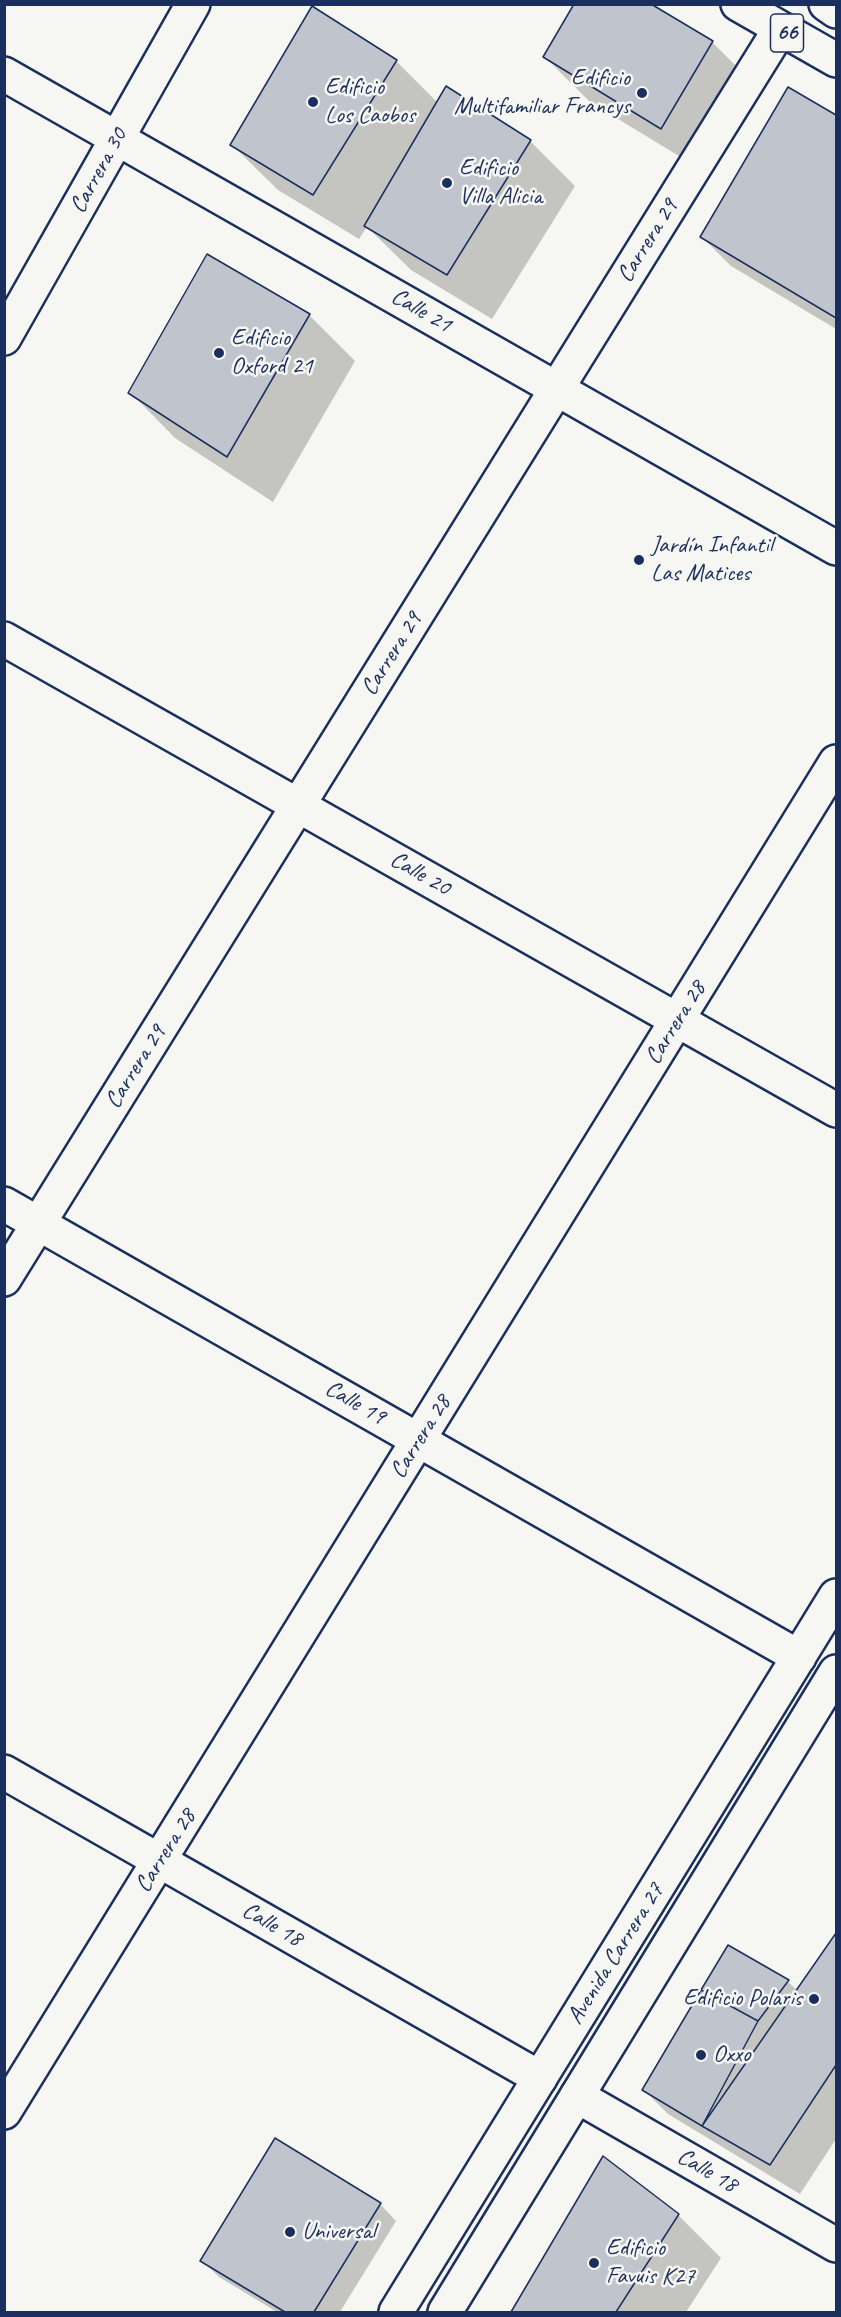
<!DOCTYPE html>
<meta charset="utf-8">
<style>
body{margin:0}
#map{position:relative;width:841px;height:2317px;overflow:hidden;background:#f6f6f2;font-family:Caveat,sans-serif}
canvas{display:block}
.frame{position:absolute;inset:0;border:6px solid #1b2f5e;pointer-events:none}
</style>
<div id="map">
<canvas width="841" height="2317"></canvas>
<div class="frame"></div>
</div>
<script>
const context = document.querySelector('canvas').getContext('2d');
context.lineJoin = 'round';
function paint(path, color) { context.fillStyle = color; context.fill(path, 'evenodd'); }
function stroke(path, color, width, dash) { context.strokeStyle = color; context.lineWidth = width; context.lineCap = dash ? 'butt' : 'round'; context.setLineDash(dash || []); context.stroke(path); }
function label(font, color, halo, rows, align = 'center') {
  context.font = font + ' Caveat,sans-serif'; context.lineWidth = 5; context.setLineDash([]); context.textBaseline = 'middle'; context.strokeStyle = halo; context.fillStyle = color; for (const [text, x, y, turn = 0] of rows) {
    context.save(); context.translate(x, y); context.rotate((+turn || 0) * Math.PI / 180); context.textAlign = isNaN(turn) ? turn : align; if (halo) context.strokeText(text, 0, 0); context.fillText(text, 0, 0); context.restore();
  }
}
paint(new Path2D(`
 M649,4L712,42L757,87L707,173L590,102L545,57Z
 M396,61L438,103L447,88L530,141L575,186L492,319L411,270L367,227L359,239L278,190L232,145Z
 M789,89L836,117V329L731,266L702,237Z
 M207,257L309,315L355,361L273,502L175,438L130,392Z
 M836,1936V2139L800,2194L668,2114L644,2090L728,1947L788,1982L798,1991Z
 M604,2159L678,2215L721,2258L686,2312H513Z
 M380,2204L396,2221L340,2312H277L219,2277L202,2260Z`), '#0003');
const building = new Path2D(`
 M574,4H651L713,41L661,129L543,57Z
 M312,6L397,60L313,195L230,145Z
 M446,86L531,140L447,275L364,226Z
 M788,87L836,115V318L700,237Z
 M207,254L310,314L227,457L128,393Z
 M836,1933V2065L770,2165L702,2126Z
 M728,1945L789,1980L758,2021L701,1990Z
 M701,1990L758,2021L702,2126L642,2090Z
 M275,2138L381,2203L314,2312H285L200,2261Z
 M603,2156L679,2214L616,2312H511Z`);
paint(building, '#c0c4cd');
stroke(building, '#1b2f5e', 1.5);
const minor = new Path2D(`
 M4,74L836,548
 M4,338L193,4
 M4,639L836,1110
 M4,1204L799,1657
 M4,1279L780,29
 M4,1772L540,2078
 M577,2096L836,2245
 M4,2112L836,762`);
const major = new Path2D(`
 M826,4L836,11
 M396,2312L836,1596
 M445,2312L836,1672`);
const highway = new Path2D(`
 M738,4L836,60`);
stroke(minor, '#1b2f5e', 38);
stroke(major, '#1b2f5e', 38);
stroke(highway, '#1b2f5e', 38);
stroke(minor, '#f6f6f2', 33);
stroke(major, '#f6f6f2', 33);
stroke(highway, '#f6f6f2', 33);
for (const [x, y, r, color] of [
 [642,93,6,"#1b2f5e"],
 [313,102,6,"#1b2f5e"],
 [447,183,6,"#1b2f5e"],
 [219,353,6,"#1b2f5e"],
 [639,560,6,"#1b2f5e"],
 [814,1999,6,"#1b2f5e"],
 [701,2055,6,"#1b2f5e"],
 [290,2232,6,"#1b2f5e"],
 [594,2263,6,"#1b2f5e"]
]) { const dot = new Path2D(); dot.arc(x, y, r, 0, 2 * Math.PI); context.fillStyle = color; context.fill(dot); stroke(dot, '#f6f6f2', 2); }
for (const [x, y, w] of [
 [787,33,33]
]) { const box = new Path2D(); box.roundRect(x - w / 2, y - 19, w, 38, 4.5); context.fillStyle = '#f6f6f2'; context.fill(box); stroke(box, '#1b2f5e', 1.5); }
label('bold 22px', '#1b2f5e', null, [
 ["66",787,33]
]);
label('24px', '#1b2f5e', '#f6f6f2', [
 ["Edificio",630,79,"right"],
 ["Multifamiliar Francys",630,107,"right"],
 ["Edificio",325,88],
 ["Los Caobos",325,116],
 ["Edificio",459,169],
 ["Villa Alicia",459,197],
 ["Edificio",231,339],
 ["Oxford 21",231,367],
 ["Jardín Infantil",651,546],
 ["Las Matices",651,574],
 ["Edificio Polaris",802,1999,"right"],
 ["Oxxo",713,2055],
 ["Universal",302,2232],
 ["Edificio",606,2249],
 ["Favuis K27",606,2277]
], 'left');
label('24px', '#1b2f5e', '#f6f6f2', [
 ["Carrera 30",99,171,-61],
 ["Carrera 29",648,241,-58],
 ["Calle 21",421,311,30],
 ["Carrera 29",392,654,-58],
 ["Calle 20",420,874,30],
 ["Carrera 28",676,1023,-58],
 ["Carrera 29",136,1067,-58],
 ["Calle 19",355,1403,30],
 ["Carrera 28",421,1437,-58],
 ["Carrera 28",166,1851,-58],
 ["Calle 18",272,1925,30],
 ["Avenida Carrera 27",616,1954,-58],
 ["Calle 18",707,2171,30]
]);
</script>
